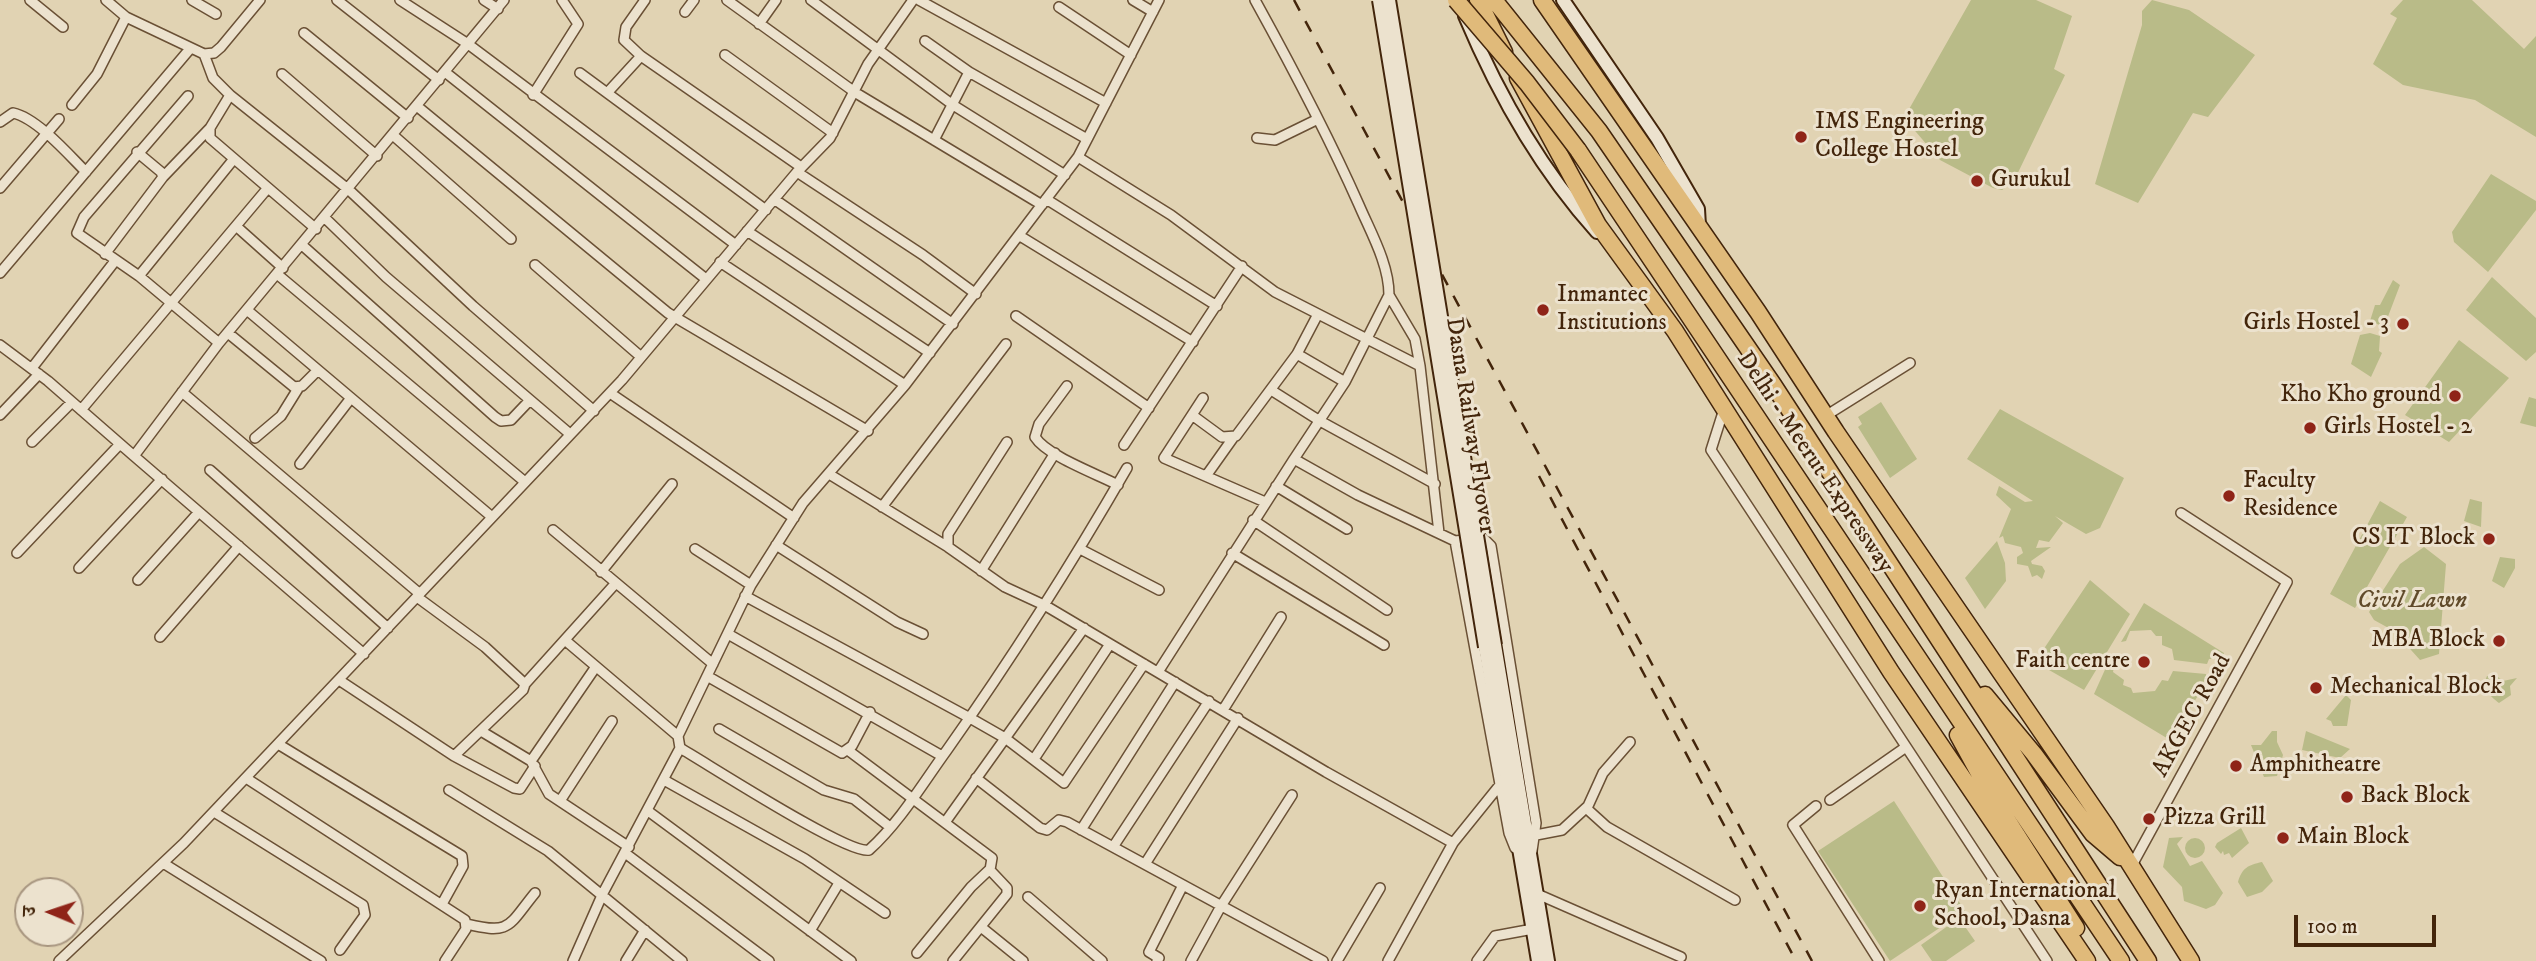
<!DOCTYPE html>
<meta charset="utf-8">
<style>
body{margin:0}
#map{position:relative;width:2536px;height:961px;overflow:hidden;background:#e1d3b3;font-family:"IM FELL DW Pica","Noto Serif Devanagari",serif}
canvas{display:block}
.north{position:absolute;left:14px;top:877px;width:70px;height:70px;box-sizing:border-box;background:#ece2ce;border:2px solid #a89680;border-radius:50%;rotate:272deg;font-size:19px;font-weight:700;line-height:28px;text-align:center;color:#43250b}
.north::after{content:'';display:block;margin:auto;width:24px;height:32px;background:#8f2418;clip-path:polygon(50% 0,100% 100%,50% 72%,0 100%)}
.scale{position:absolute;left:2294px;top:915px;width:142px;height:32px;box-sizing:border-box;border:4px solid #43250b;border-top:0;padding-left:9px;font-size:21px;line-height:24px;white-space:nowrap;color:#43250b;-webkit-text-stroke:5px #ece2ce;paint-order:stroke}
</style>
<div id="map">
<canvas width="2536" height="961"></canvas>
<div class="north">उ</div>
<div class="scale">100 m</div>
</div>
<script>
const context = document.querySelector('canvas').getContext('2d');
context.lineJoin = 'round';
function paint(path, color) { context.fillStyle = color; context.fill(path, 'evenodd'); }
function stroke(path, color, width, dash) { context.strokeStyle = color; context.lineWidth = width; context.lineCap = dash ? 'butt' : 'round'; context.setLineDash(dash || []); context.stroke(path); }
function label(font, color, halo, rows, align = 'center') {
  context.font = font + ' "IM FELL DW Pica",serif'; context.lineWidth = 6; context.setLineDash([]); context.textBaseline = 'middle'; context.strokeStyle = halo; context.fillStyle = color; for (const [text, x, y, turn = 0] of rows) {
    context.save(); context.translate(x, y); context.rotate((+turn || 0) * Math.PI / 180); context.textAlign = isNaN(turn) ? turn : align; if (halo) context.strokeText(text, 0, 0); context.fillText(text, 0, 0); context.restore();
  }
}
paint(new Path2D(`
 M1971,0H2036L2072,16L2054,69L2065,75L2013,183L2002,190L1993,188L1940,160L1904,118Z
 M2152,0L2189,10L2255,55L2208,117L2193,113L2138,203L2095,184L2142,25V11Z
 M2403,0H2472L2524,49L2536,36V137L2475,100L2403,85L2373,64L2397,18L2390,14Z
 M2491,174L2536,201V210L2488,272L2454,242L2452,232Z
 M2492,277L2536,318V352L2526,361L2466,310Z
 M2393,280L2400,285L2384,327L2370,321L2375,305H2380Z
 M2370,333L2380,336L2379,351L2382,353L2371,377L2351,364L2360,335Z
 M2459,340L2509,378L2449,442L2405,415Z
 M2529,397L2536,399V427L2520,423Z
 M1881,402L1917,459L1890,478L1858,427L1862,424L1858,417Z
 M2000,409L2124,478L2100,528L2086,534L2055,516L2063,523L2049,542L2039,540L2036,548L2051,547L2031,561L2032,564L2042,566L2045,571L2042,579L2037,575L2032,577L2028,566L2017,564V557L2023,553L2021,547L2005,543L2003,536L1999,538L2011,509L1996,495L1999,486L2025,502L2033,501L1967,459Z
 M2470,499L2482,502L2481,527L2464,521Z
 M2380,501L2407,517L2355,608L2330,594Z
 M1997,541L2005,563L2006,581L1985,609L1965,578Z
 M2424,547L2446,564L2439,654L2420,660L2394,631L2374,620L2369,612L2400,564Z
 M2500,557L2515,559V568L2504,588L2492,581Z
 M2090,580L2130,614L2084,690L2035,662Z
 M2144,603L2224,653L2222,658L2209,659L2207,664L2174,660L2172,649L2162,645V636H2156L2151,630L2130,631L2126,641L2121,642Z
 M2108,663L2114,667L2113,672L2124,680L2123,685L2131,688L2133,693L2155,691L2162,680L2168,681L2173,671L2206,674V683L2170,740L2094,694Z
 M2487,676H2497L2503,681L2517,678L2510,686L2511,695L2499,703C2490,696 2481,688 2487,676Z
 M2346,695L2351,700L2347,726H2333L2331,721L2326,719Z
 M2272,731H2277V742L2283,755L2277,776L2264,777L2251,745H2261Z
 M2306,731L2350,749L2340,758L2302,750Z
 M1894,801L1965,911L1890,961L1818,851Z
 M2241,828L2249,843L2232,858L2229,853L2224,855L2223,851L2221,854L2215,847L2217,843Z
 M2183,837L2177,844L2190,866L2202,861L2223,893L2215,905L2206,909L2184,901L2182,887L2163,867L2169,838Z
 M2185 848a10 10 0 1 1 20 0a10 10 0 1 1-20 0Z
 M2262,862L2273,881L2262,892L2247,897L2238,882C2242,868 2248,865 2262,862Z
 M1959,918L1975,941L1946,961H1932L1921,945Z`), '#b9bb88');
const street = new Path2D(`
 M30,0L63,27
 M106,0L126,17L204,54L214,53L221,47L260,0
 M192,0L216,14
 M337,0L439,80
 M400,0L468,44L736,245
 M484,0L498,9
 M645,0L626,27L624,40L641,56L801,167
 M727,0L856,93L1042,205
 M811,0L953,105L1065,175
 M919,0L1106,103
 M1133,0L1153,12
 M1255,0C1292,67 1328,135 1359,205C1371,233 1389,264 1389,295L1345,382L1294,459L1358,495L1455,541L1509,833L1515,848
 M1059,7L1131,55
 M685,12L694,0
 M759,24L776,0
 M304,33L408,118
 M925,41L969,72L934,140
 M204,54L213,78L230,95L210,128V138L316,229
 M725,55L833,133
 M445,72L706,279
 M969,72L1087,139
 M580,73L766,210
 M282,74L377,156
 M608,92L641,56
 M230,95L349,190L473,306L594,411
 M533,95L578,24L562,0
 M188,96L84,217L77,233L139,276L219,343
 M72,105L97,74L126,17
 M418,107L668,313L868,431
 M0,122L13,113C37,118 69,155 86,172
 M394,136L511,239
 M1257,138L1275,140L1318,119
 M1078,157L1171,215L1275,292L1420,366
 M797,172L923,255L976,294
 M163,177L210,128
 M0,188L59,119
 M774,199L953,324
 M1046,199L1217,306
 M325,218L386,277L570,434
 M236,226L283,268
 M747,231L930,353
 M1020,236L1193,342
 M302,245L495,417L501,421L511,420L530,400
 M105,254L163,177L161,172L137,152
 M720,262L905,385
 M535,265L640,356
 M0,273L189,50
 M277,274L525,482
 M139,276L233,160
 M1389,295L1415,339L1420,366L1439,533
 M247,310L492,517
 M1016,316L1149,408
 M228,333L294,387L302,386L318,370
 M0,345L48,381L134,456L219,343L504,0
 M1297,354L1345,382
 M32,368L115,261
 M1067,386L1039,424L1035,437C1047,456 1097,474 1118,485
 M1271,390L1320,421L1435,484
 M182,392L420,594
 M610,393L794,518
 M1203,398L1164,458L1265,502
 M1724,409L1711,450L2047,961
 M81,410L267,189
 M0,415L39,374
 M1192,415L1222,437L1236,436L1297,354L1318,314
 M1827,415L1910,363
 M255,438L281,416L299,387
 M32,442L72,402
 M1007,442L948,534V547L1005,587L1046,606L1326,772L1453,843
 M1124,445L1242,266
 M134,456L364,654
 M300,464L351,398
 M210,470L388,628
 M829,474L948,547
 M1206,476L1233,438
 M1276,486L1347,529
 M882,507L1006,344
 M1253,520L1387,610
 M553,530L713,664
 M1455,541L1483,538L1491,546L1536,823L1532,851
 M776,545L897,622L923,634
 M695,549L751,585
 M1080,549L1159,590
 M17,553L120,444
 M1232,553L1384,645
 M79,568L162,479
 M981,571L1055,453
 M601,572L672,484
 M138,580L199,512
 M745,596L970,718L1005,738L1064,783L1144,664
 M417,597L485,647L525,684L523,690L454,756
 M728,634L942,756
 M160,637L239,546
 M566,641L678,736
 M1158,672L1294,459
 M707,676L842,753L852,746L870,712
 M339,680L454,756L514,788L520,789L535,766
 M525,684L615,584
 M1223,710L1281,617
 M719,729L824,790L854,799L890,827
 M481,731L531,761L549,794L629,847
 M278,744L462,856L463,866L442,904
 M680,748C708,764 848,855 869,850C900,822 923,783 947,750C1012,658 1071,565 1127,468
 M849,751L992,858L990,870L1007,888V894L953,961
 M1034,759L1110,644
 M531,761L595,668
 M246,778L465,920L466,929L445,961
 M976,778L1040,828L1047,830L1059,820L1067,822L1323,961
 M664,780L805,859L885,913
 M449,790L548,851L682,961
 M1830,800L1906,747
 M560,801L612,721
 M1816,806L1793,825L1879,961
 M1586,808L1607,827L1735,900
 M648,811L851,961
 M214,812L363,905L365,915L340,950
 M946,821L1084,628
 M1081,830L1175,682
 M1536,835L1562,830L1588,806L1603,773L1630,742
 M1113,847L1209,701
 M625,853L769,961
 M163,863L321,961
 M1145,864L1238,718
 M2131,867L2287,582L2181,513
 M1535,893L1681,957
 M1028,897L1102,961
 M467,924C511,935 508,926 535,893
 M981,927L1023,961
 M810,931L839,883
 M917,953L971,887L990,869
 M59,961L184,843L622,380L797,172L830,138L868,64L913,0
 M573,961L603,893L680,748L678,736L751,585L803,503L905,385L1078,157L1159,0
 M626,961L645,930
 M1157,961L1159,958L1149,952L1183,885
 M1191,961L1221,906L1292,795
 M1337,961L1380,888
 M1388,961L1453,843L1499,786
 M1477,961L1495,936L1533,929`);
const secondary = new Path2D(`
 M1563,0L1657,138L1698,209L1699,226
 M1465,16C1497,92 1541,170 1597,232
 M1495,645L1548,961
 M1485,647L1538,961`);
const highway = new Path2D(`
 M1478,0L1504,52
 M1494,0L1599,131L1774,386L2148,961
 M1542,0L1758,312L1836,432L2106,826L2191,961
 M1518,78L1598,225L1675,331L1891,672L2087,961
 M1578,150L2121,961
 M1985,695L2034,754L2093,834L2120,857
 M1958,735L1987,788L2076,928`);
stroke(street, '#6a5035', 12);
stroke(secondary, '#43250b', 16);
stroke(highway, '#43250b', 19);
stroke(street, '#ece2ce', 9);
stroke(secondary, '#ece2ce', 12);
stroke(highway, '#e0ba7a', 16);
stroke(new Path2D(`
 M1294,0L1812,961
 M1539,476L1796,961`), '#43250b', 2.5, [12, 12]);
const secondaryBridge = new Path2D(`
 M1379,0L1485,647
 M1389,0L1495,645`);
const highwayBridge = new Path2D(`
 M1456,0L1527,83L1578,150`);
stroke(secondaryBridge, '#43250b', 16, []);
stroke(highwayBridge, '#43250b', 19, []);
stroke(secondaryBridge, '#ece2ce', 12);
stroke(highwayBridge, '#e0ba7a', 16);
for (const [x, y, r, color] of [
 [1801,137,7,"#8f2418"],
 [1977,181,7,"#8f2418"],
 [1543,310,7,"#8f2418"],
 [2403,324,7,"#8f2418"],
 [2455,396,7,"#8f2418"],
 [2310,428,7,"#8f2418"],
 [2229,496,7,"#8f2418"],
 [2489,539,7,"#8f2418"],
 [2499,641,7,"#8f2418"],
 [2144,662,7,"#8f2418"],
 [2316,688,7,"#8f2418"],
 [2236,766,7,"#8f2418"],
 [2347,797,7,"#8f2418"],
 [2149,819,7,"#8f2418"],
 [2283,838,7,"#8f2418"],
 [1920,906,7,"#8f2418"]
]) { const dot = new Path2D(); dot.arc(x, y, r, 0, 2 * Math.PI); context.fillStyle = color; context.fill(dot); stroke(dot, '#ece2ce', 2.5); }
label('24px', '#43250b', '#ece2ce', [
 ["IMS Engineering",1815,123],
 ["College Hostel",1815,151],
 ["Gurukul",1991,181],
 ["Inmantec",1557,296],
 ["Institutions",1557,324],
 ["Girls Hostel - 3",2389,324,"right"],
 ["Kho Kho ground",2441,396,"right"],
 ["Girls Hostel - 2",2324,428],
 ["Faculty",2243,482],
 ["Residence",2243,510],
 ["CS IT Block",2475,539,"right"],
 ["MBA Block",2485,641,"right"],
 ["Faith centre",2130,662,"right"],
 ["Mechanical Block",2330,688],
 ["Amphitheatre",2250,766],
 ["Back Block",2361,797],
 ["Pizza Grill",2163,819],
 ["Main Block",2297,838],
 ["Ryan International",1934,892],
 ["School, Dasna",1934,920]
], 'left');
label('24px', '#43250b', '#ece2ce', [
 ["Dasna Railway Flyover",1469,426,81],
 ["Delhi - Meerut Expressway",1814,463,56],
 ["AKGEC Road",2193,716,-61]
]);
label('italic 24px', '#604a2a', '#ece2ce', [
 ["Civil Lawn",2412,602]
]);
</script>
